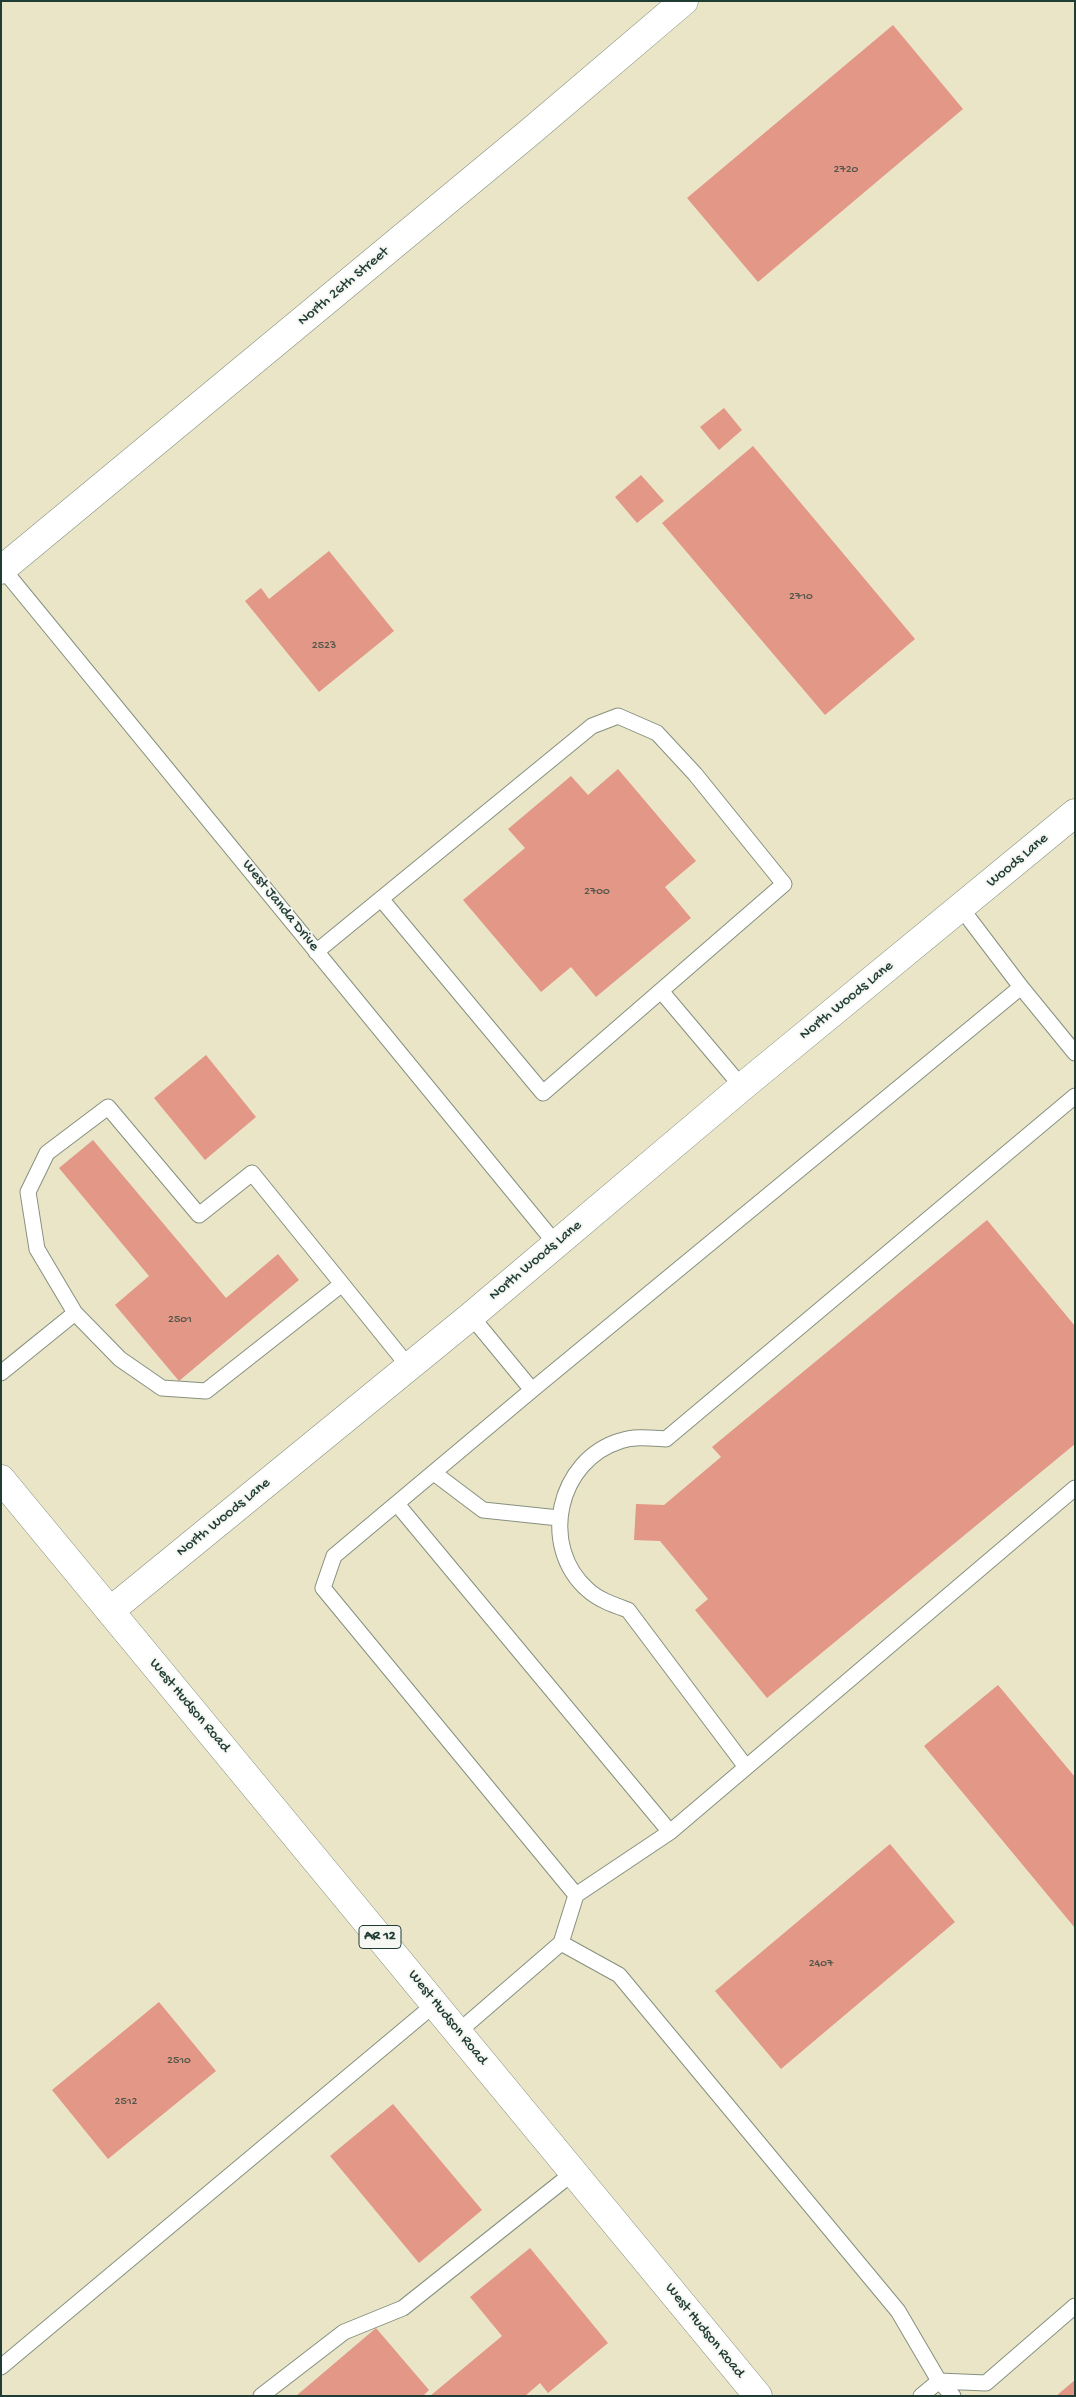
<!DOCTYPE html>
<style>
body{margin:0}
#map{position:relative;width:1076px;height:2397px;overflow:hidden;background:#ebe5c8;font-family:"Gochi Hand",sans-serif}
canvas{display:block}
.frame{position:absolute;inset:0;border:2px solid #1f3d34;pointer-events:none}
</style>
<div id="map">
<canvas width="1076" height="2397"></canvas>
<div class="frame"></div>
</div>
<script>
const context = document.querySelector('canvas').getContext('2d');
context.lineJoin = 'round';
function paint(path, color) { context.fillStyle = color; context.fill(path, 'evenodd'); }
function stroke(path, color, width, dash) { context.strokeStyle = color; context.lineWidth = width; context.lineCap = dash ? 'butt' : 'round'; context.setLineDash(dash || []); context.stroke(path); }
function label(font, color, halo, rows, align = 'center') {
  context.font = font + ' "Gochi Hand",sans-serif'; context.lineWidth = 4; context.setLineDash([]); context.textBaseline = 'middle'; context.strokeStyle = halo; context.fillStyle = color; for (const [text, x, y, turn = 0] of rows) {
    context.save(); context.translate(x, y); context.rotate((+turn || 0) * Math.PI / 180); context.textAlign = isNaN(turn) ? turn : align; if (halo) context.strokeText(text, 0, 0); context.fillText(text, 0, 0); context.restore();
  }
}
paint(new Path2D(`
 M893,25L963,109L758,282L687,198Z
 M724,408L742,430L719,450L700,427Z
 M753,446L915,639L825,715L662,523Z
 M641,475L664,501L637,523L615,497Z
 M329,551L394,631L319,692L245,601L261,588L269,599Z
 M618,769L696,861L665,887L691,918L596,997L571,967L541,992L463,900L525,848L508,829L571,776L588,795Z
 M206,1055L256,1117L205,1160L154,1098Z
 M93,1140L226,1298L278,1254L299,1280L179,1381L115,1305L149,1276L59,1168Z
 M987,1220L1075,1326V1444L767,1698L695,1610L708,1599L660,1541L634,1540L636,1504L664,1505L721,1457L712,1447Z
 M998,1685L1075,1777V1928L924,1746Z
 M890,1844L955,1922L781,2069L715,1991Z
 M159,2002L216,2071L108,2159L52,2090Z
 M393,2104L482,2210L419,2263L330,2156Z
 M530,2248L608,2343L548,2393L540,2383L525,2396H430L502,2336L470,2297Z
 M376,2328L429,2390L423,2396H296Z
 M1075,2380V2396H1056Z`), '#e29787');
const service = new Path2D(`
 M3,569L556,1244
 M961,908L1021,987
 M316,952L592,726L618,716L657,733L695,774L784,884L543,1093L382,900
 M661,991L742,1087
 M75,1313L37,1249L28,1192L47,1153L108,1107L199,1215L252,1173L342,1284
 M471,1316L532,1390L1021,987L1075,1053
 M1,1373L75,1313L120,1359L162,1388L206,1391L342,1284L409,1367
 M532,1390L334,1556L323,1588L576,1895
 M434,1473L483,1510L559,1518
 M397,1504L670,1832
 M746,1767L628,1610C614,1605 599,1600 588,1590C538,1546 558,1460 620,1441C635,1436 650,1438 666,1439L1075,1096
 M561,1943L619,1975L898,2311L939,2381L953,2396
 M458,2032L561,1943L576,1895L670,1832L1075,1488
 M1,2367L435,2004
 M261,2396L344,2332L403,2308L574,2172
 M921,2396L939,2381L986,2383L1075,2306`);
const minor = new Path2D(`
 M1,570L530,132L684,1`);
const tertiary = new Path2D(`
 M110,1611L471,1316L742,1087L1075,813`);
const trunk = new Path2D(`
 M1,1479L758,2396`);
stroke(service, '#85917e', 17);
stroke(minor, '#85917e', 29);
stroke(tertiary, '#85917e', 29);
stroke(trunk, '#85917e', 29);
stroke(service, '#fff', 15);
stroke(minor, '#fff', 28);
stroke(tertiary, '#fff', 28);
stroke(trunk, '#fff', 28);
label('12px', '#505449', null, [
 ["2720",846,170],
 ["2710",801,597],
 ["2523",324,646],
 ["2700",597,892],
 ["2501",180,1320],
 ["2407",821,1964],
 ["2510",179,2061],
 ["2512",126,2102]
]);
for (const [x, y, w] of [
 [380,1937,42]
]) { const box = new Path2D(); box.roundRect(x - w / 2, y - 11.5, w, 23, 4); context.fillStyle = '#f6f6f2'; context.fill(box); stroke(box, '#1f3d34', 1); }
label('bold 14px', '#1f3d34', null, [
 ["AR 12",380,1937]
]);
label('15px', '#1f3d34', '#f6f6f2', [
 ["North 26th Street",344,287,-40],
 ["Woods Lane",1018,861,-40],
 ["West Janda Drive",280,906,51],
 ["North Woods Lane",847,1001,-39],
 ["North Woods Lane",536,1261,-40],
 ["North Woods Lane",224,1518,-39],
 ["West Hudson Road",189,1706,50],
 ["West Hudson Road",447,2018,51],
 ["West Hudson Road",704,2331,51]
]);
</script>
